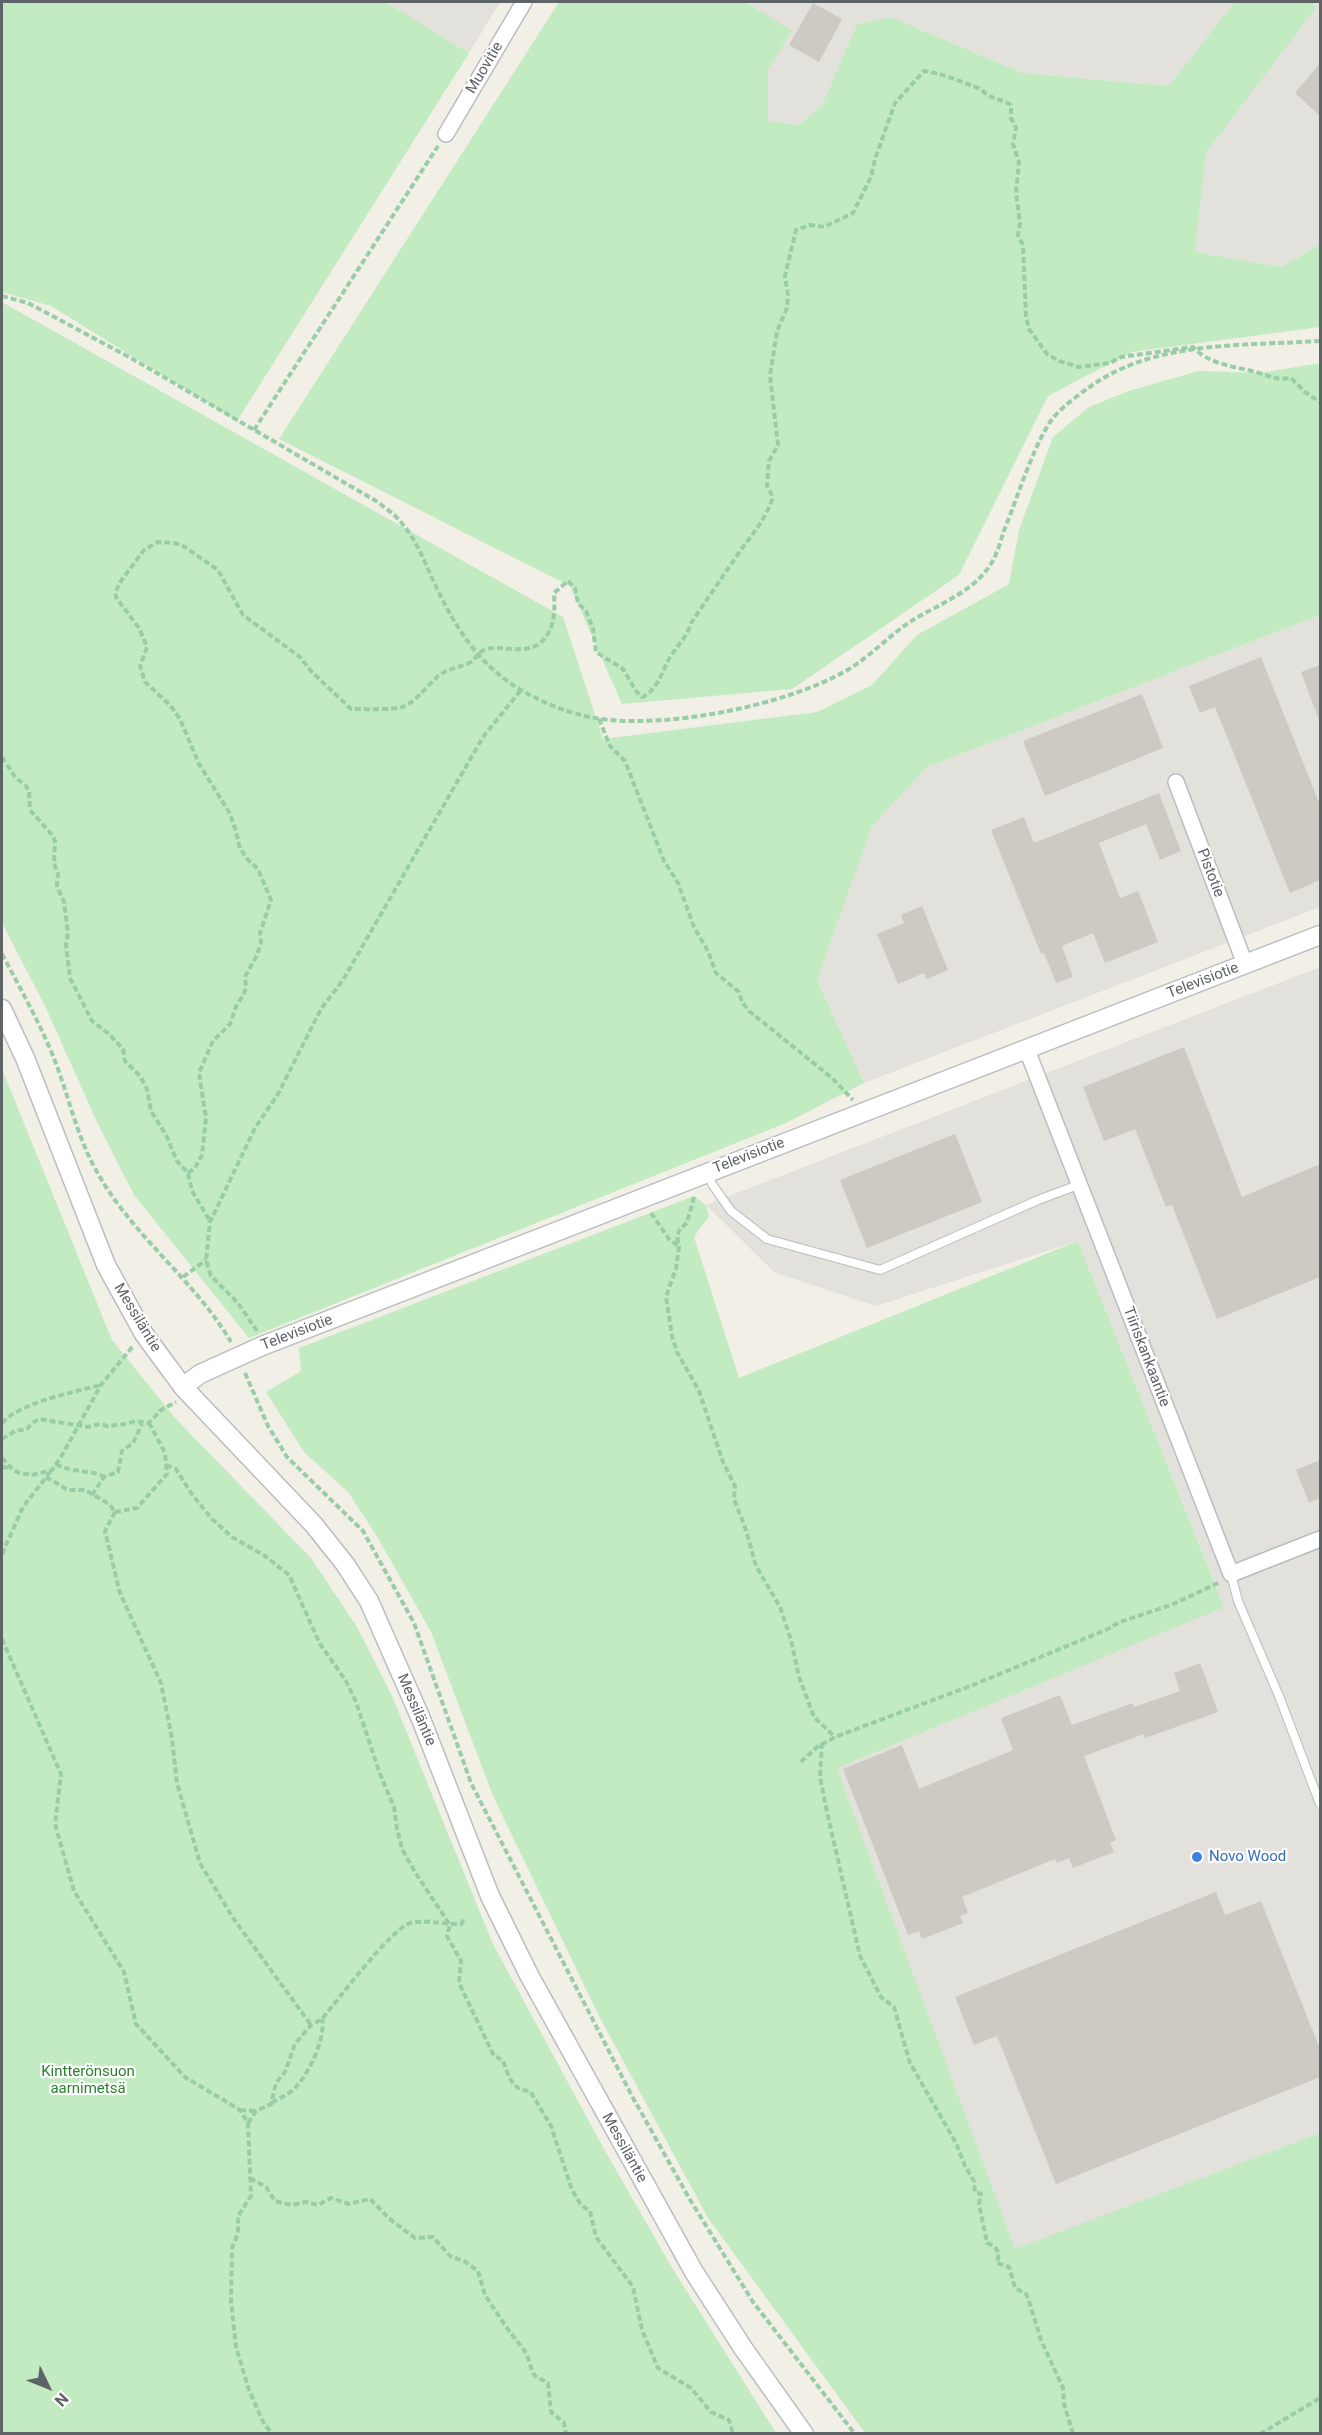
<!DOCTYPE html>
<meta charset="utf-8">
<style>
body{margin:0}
#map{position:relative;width:1322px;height:2435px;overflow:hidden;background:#f2efe7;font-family:Roboto,sans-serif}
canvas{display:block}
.frame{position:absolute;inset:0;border:3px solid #5e6368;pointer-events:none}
.north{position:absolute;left:18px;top:2357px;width:60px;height:60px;-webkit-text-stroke:4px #fff;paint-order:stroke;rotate:133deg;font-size:16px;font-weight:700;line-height:24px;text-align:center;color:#5e6368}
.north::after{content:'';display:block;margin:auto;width:21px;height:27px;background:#5e6368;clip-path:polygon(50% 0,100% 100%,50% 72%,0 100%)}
</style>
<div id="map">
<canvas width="1322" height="2435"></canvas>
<div class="frame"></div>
<div class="north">N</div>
</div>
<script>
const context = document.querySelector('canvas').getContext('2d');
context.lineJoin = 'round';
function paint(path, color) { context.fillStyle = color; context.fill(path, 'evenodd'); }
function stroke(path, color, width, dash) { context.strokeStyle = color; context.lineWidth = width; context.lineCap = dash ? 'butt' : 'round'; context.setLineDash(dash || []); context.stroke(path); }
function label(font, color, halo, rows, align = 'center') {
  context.font = font + ' Roboto,sans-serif'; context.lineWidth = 4.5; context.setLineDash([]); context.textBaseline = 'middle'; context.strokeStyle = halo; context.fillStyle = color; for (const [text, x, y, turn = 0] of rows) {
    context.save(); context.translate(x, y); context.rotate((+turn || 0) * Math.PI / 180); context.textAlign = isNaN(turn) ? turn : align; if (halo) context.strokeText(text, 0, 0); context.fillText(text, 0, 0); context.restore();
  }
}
paint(new Path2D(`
 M386,2H500L469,53Z
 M746,2H1320V245L1318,244L1284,267L1195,252L1206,152L1248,93L1022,73L891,17L857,24L822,105L800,125L768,121V69L791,31Z
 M1320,615V907L864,1083L817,980L872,825L927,767Z
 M1320,967V2133L1015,2250L837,1768L1224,1606L1078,1241L876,1306L774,1272L706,1205Z`), '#e2e1db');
paint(new Path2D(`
 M2,2H386L469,53L237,421L51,306L2,292Z
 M559,2H746L792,31L768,69V121L799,125L822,105L857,24L891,17L1022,73L1169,86L1235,2H1312L1315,9L1206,152L1195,252L1283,267L1319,244L1320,245V327L1132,352L1048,396L959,575L792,689L622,704L570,586L279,439Z
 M2,302L563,617L603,739L817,712L872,685L917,635L1009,584L1019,530L1053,437L1089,407L1129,391L1198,371L1260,373L1320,363V615L927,767L872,826L817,980L864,1083L786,1123L249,1338L134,1195L97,1122L45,1006L2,923Z
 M2,1069L112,1340L176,1419L311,1558L357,1627L392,1696L493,1944L604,2149L671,2266L776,2433H2Z
 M694,1196L706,1205L709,1216L694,1237L739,1378L1078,1241L1224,1607L837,1768L1015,2249L1320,2133V2433H865L708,2218L599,2016L493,1796L431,1632L378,1538L348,1492L304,1452L266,1392L301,1371L299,1348Z`), '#c2ebc1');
paint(new Path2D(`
 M813,3L842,19L819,62L789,45Z
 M1320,63V116L1295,93Z
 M1261,657L1320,805V880L1290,893L1215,707L1200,713L1189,686Z
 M1320,665V719L1319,720L1301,672Z
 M1142,694L1163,748L1045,796L1023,741Z
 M1159,793L1181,851L1160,860L1146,824L1099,843L1120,898L1138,891L1158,942L1105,963L1093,933L1062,946L1073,977L1056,983L1044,953L1041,954L991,830L1024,817L1034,843Z
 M922,906L948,970L927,979L924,973L898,984L877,934L904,923L901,915Z
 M1184,1047L1242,1197L1320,1164V1277L1217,1319L1172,1205L1166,1207L1135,1129L1104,1141L1083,1087Z
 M955,1134L982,1202L867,1248L840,1180Z
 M1320,1460V1498L1309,1503L1296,1470Z
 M1200,1663L1218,1712L1145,1738L1144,1734L1084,1756L1116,1840L1110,1843L1114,1852L1073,1868L1069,1858L1057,1863L1055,1859L962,1897L968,1913L960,1916L963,1923L922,1939L919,1931L908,1935L843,1769L902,1745L919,1789L1013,1750L1001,1718L1060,1695L1072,1725L1133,1703L1134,1707L1180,1691L1174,1673Z
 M1216,1892L1225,1915L1261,1901L1320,2049V2077L1056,2184L997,2036L974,2045L955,1997Z`), '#cdcac4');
const service = new Path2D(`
 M708,1173L712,1184L731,1211L767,1239L880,1270L1038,1200L1078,1185
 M1231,1574L1238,1601L1279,1696L1320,1804`);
const minor = new Path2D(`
 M446,134L524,2
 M1176,782L1245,964
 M1027,1050L1231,1574L1320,1539`);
const tertiary = new Path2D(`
 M2,1009L25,1058L106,1265L144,1334L183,1387L314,1525L345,1564L369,1601L421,1719L490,1896L529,1975L694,2272L743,2348L804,2434
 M183,1387L200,1374L262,1346L1320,935`);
stroke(service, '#b9bdc1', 10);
stroke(minor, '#b9bdc1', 18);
stroke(tertiary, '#b9bdc1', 21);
stroke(new Path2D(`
 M2,296L28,303L131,358L376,501C384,507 393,513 399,520C415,537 423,558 432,578C453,624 477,664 521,690C545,704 573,715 601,719C670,728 781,706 842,673C867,660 887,637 910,622C938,604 975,592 992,562C998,552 1001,539 1005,528C1018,496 1032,450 1050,422C1060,408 1077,396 1091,386C1156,340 1245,346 1320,341
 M254,430L438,146
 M599,719L610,746L625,761L664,861L678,883L694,927L708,951L716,973L739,992L742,1002L749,1011L832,1078L853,1100
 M2,757L15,777L26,786L29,792L30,810L53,836L55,841L54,864L58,873L57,886L64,902L68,933L66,945L70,978L92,1021L109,1034L123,1049L125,1061L140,1076L147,1089L151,1111L166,1135L177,1161L188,1173L192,1191L210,1221
 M2,954C19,986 37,1018 51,1051C68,1091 75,1133 96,1170C131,1235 194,1279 231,1342
 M188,1173L195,1168L202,1155L206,1118L199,1073L213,1041L230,1024L237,1004L243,996L246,988L245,977L257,955L261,942L260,933L271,900L258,869L247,859L240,848L235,828L229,812L199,764L180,719L170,705L145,682L140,666L147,647L139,628L117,599L115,593L121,581L144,550L158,542L175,543L185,547L218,570L243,615L300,657L311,671L351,709C362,709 394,710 402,707C416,702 426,687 437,677C447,668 460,668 471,662C476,658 478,653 484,650C498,644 524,655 539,644C555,631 555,612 554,593L568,581L575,588L578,603L586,611L593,629L596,652L623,669L636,691L642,697C657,691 662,672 669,659C676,646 686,640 691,623C706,601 721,579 736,557C751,535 764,523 773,497L767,486L769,461L778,445L770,376L777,331L787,308L788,295L785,276L796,230L810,225L824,227L853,213L871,177L875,159L895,103L924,71C944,74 959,81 978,88C982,89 985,94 989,96C997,99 1004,101 1011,105V118L1016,128L1013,144L1019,162L1016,193L1020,223L1018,235L1023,245L1026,316L1029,329L1047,354L1059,361L1079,367L1110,363L1121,357L1193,347C1211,366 1236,366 1259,373C1274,377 1274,380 1291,378L1305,392L1320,402
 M694,1197L687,1223L680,1229L677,1236L679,1247L676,1268L666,1297L672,1336L677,1352L699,1391L723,1462L735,1486L734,1499L746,1530L756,1566L780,1607L791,1640L799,1677L814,1717L835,1737
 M651,1213L669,1239L678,1246
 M183,1277L206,1260
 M257,1331L238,1303L211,1276L206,1260L210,1222L255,1128L278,1094L321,1009L343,980L483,737L521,690
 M245,1373L268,1426L287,1457L363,1531L414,1623L471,1783L632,2096L689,2198L753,2302L855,2434
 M2,1423C21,1402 72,1393 100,1385
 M2,1439L15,1431L27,1429L32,1423L39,1419L88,1427L100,1424L107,1426L127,1424L135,1421L149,1423L161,1410L176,1402
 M2,1458L13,1470L20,1473L32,1475L52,1470L61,1457L101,1385L133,1346
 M56,1464C72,1473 95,1470 104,1477
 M166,1465L176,1469L191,1493L211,1518L232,1537L265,1556L289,1575L320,1644L346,1681L356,1702L380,1774L394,1807L397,1829L402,1849L415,1872L450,1925L447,1936L461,1961L459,1983L494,2056L503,2060C508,2075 512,2091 530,2091L551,2126L572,2190L581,2205L590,2211L596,2237L633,2287L642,2330L658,2368L691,2388L711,2412L729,2420L733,2434
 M2,1467L10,1468
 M46,1477L68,1490H85L109,1504L115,1512
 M92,1495L104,1477L118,1472L122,1451L133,1443L142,1424
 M115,1512L105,1531L120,1593L161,1683L172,1739L177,1783L200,1863L233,1918L311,2025
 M115,1512L137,1508L167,1474L165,1453L149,1423
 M2,1554L23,1507L51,1471
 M2,1639L61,1774L55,1824L74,1891L124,1972L136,2024L185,2077L240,2110L248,2123L251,2196L238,2216V2233L232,2248L231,2301L236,2347L249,2390L263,2422L272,2434
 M822,1743L820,1777L827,1812L860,1956L881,1997L894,2007L910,2063L956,2143L965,2166L974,2181L975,2192L981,2194L979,2204L987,2243L994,2246L999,2253L997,2263L1009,2267L1015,2288L1026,2294L1028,2298L1041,2340L1063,2388L1064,2404L1073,2434
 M801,1762L817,1747L835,1737L973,1685L1108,1629L1120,1622L1171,1605L1218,1583
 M272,2103C279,2098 290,2094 296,2087C309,2073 326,2038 322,2019
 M240,2110L256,2111
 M248,2123L256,2111L271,2104L276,2083L285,2072L295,2044L311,2025L322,2019C338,2000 391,1929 410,1923C427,1919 443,1925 461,1924L465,1917
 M250,2178L266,2187L275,2201L291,2205L306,2202L318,2205L331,2198L349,2204L370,2199L391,2220L415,2238L433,2237L450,2256L464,2261L478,2271L485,2295L507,2328L527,2354L532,2371L535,2376L548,2383L551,2412L564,2423L566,2434
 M1260,2434L1320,2398`), '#99cda8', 4, [6, 3]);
stroke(service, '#fff', 8);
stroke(minor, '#fff', 15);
stroke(tertiary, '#fff', 18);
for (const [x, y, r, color] of [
 [1197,1857,6,"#3f7fe0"]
]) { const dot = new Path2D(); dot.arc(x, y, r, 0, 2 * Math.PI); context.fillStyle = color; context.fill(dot); stroke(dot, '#fff', 2); }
label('15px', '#5e6368', '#fff', [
 ["Muovitie",485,68,-59],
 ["Pistotie",1210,873,69],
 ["Televisiotie",1203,981,-21],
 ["Televisiotie",749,1156,-21],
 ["Messiläntie",137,1318,59],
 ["Televisiotie",297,1333,-21],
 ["Tiiriskankaantie",1146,1357,69],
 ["Messiläntie",416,1710,67],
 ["Messiläntie",624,2148,61]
]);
label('15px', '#366cbe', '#fff', [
 ["Novo Wood",1209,1857]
], 'left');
label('15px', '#2c8130', '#fff', [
 ["Kintterönsuon",88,2072],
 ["aarnimetsä",88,2089]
]);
</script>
